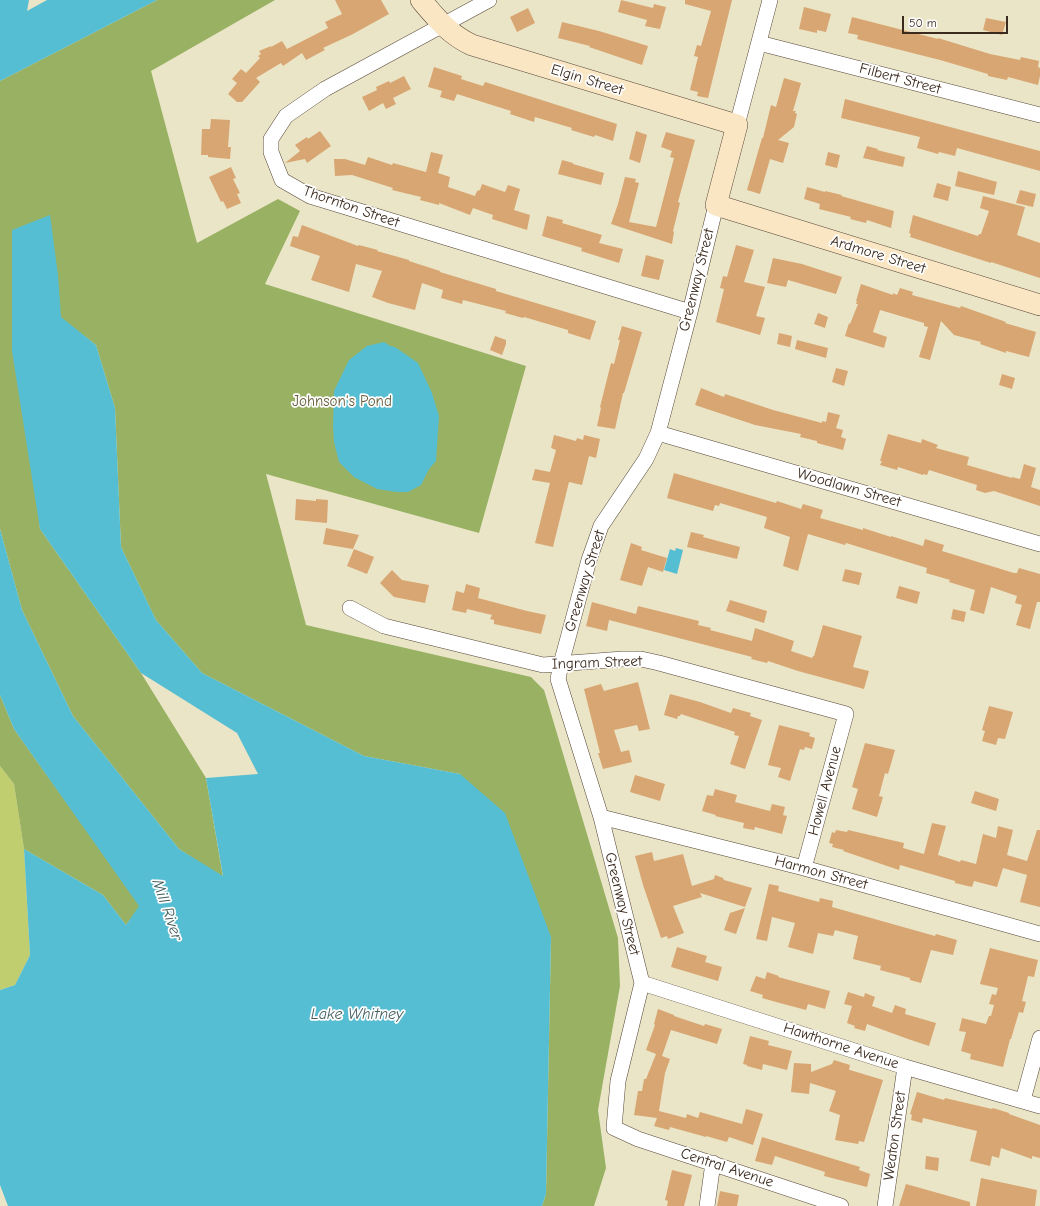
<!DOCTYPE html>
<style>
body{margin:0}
#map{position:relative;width:1040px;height:1206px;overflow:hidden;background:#ebe5c7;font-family:"Comic Neue",sans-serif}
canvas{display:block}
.scale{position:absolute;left:902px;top:16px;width:106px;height:18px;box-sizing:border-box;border:2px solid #3b2a1e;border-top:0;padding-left:5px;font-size:12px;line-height:14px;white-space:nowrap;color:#3b2a1e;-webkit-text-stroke:3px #fff;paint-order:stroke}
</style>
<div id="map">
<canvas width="1040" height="1206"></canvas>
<div class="scale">50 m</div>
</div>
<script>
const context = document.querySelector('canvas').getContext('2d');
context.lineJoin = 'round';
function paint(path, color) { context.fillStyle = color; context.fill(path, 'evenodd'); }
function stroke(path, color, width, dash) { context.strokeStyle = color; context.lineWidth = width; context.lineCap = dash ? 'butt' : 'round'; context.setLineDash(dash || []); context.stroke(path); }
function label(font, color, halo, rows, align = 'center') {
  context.font = font + ' "Comic Neue",sans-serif'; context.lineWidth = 3.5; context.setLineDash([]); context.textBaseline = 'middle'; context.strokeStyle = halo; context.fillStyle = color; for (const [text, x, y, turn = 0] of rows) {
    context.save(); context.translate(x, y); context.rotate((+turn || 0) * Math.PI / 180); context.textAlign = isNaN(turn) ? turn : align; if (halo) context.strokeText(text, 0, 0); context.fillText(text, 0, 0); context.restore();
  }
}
paint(new Path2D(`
 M0,766L14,784L24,849L30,955L15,985L0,990Z`), '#c1ce70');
paint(new Path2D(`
 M157,0H275L151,71L197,243L278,199L300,211L265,284L526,366L479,533L266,474L306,625L531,677L544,690L618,938L620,986L598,1110L606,1168L594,1206H542L546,1194L551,937L460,774L364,756L202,673L156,620L121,547L115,408L96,345L61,318L12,230L40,529L141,673L206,778L223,877L179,849L73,716L22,610L0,529V81Z
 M0,695L14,729L140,906L126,925L103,895L24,849L14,784L0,766Z`), '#98b162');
paint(new Path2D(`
 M0,0H29L27,11L47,0H157L0,81Z
 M50,215L58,275L61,317L96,345L115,408L121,547L156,620L202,673L364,756L460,774L505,813L551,937L546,1194L542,1206H8L0,1185V990L15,985L30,955L24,849L103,895L126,925L139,906L14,729L0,695V529L22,610L73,716L179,849L223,876L206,778L258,774L237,733L141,673L40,529L12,351V230Z
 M384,342L390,346L395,347L418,363L432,393L439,416L436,461L429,469L421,485L408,492H397L377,489L354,477L339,462L334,442L333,426L334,391L349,360L367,346Z
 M676,548L683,550L677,574L664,570L670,549L675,551Z`), '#55bed2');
paint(new Path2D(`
 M335,0H381L389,14L353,34L323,48L325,50L306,60L302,53L283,66L281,63L256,78L260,82L242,102H237L228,94L237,83L232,79L241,69L246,73L260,58L258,56L261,54L259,51L271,46V47L282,41L287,49L328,28L325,22L342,14Z
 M621,0L653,8L654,4L666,7L660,29L645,26L647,20L618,12Z
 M685,0H732L708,98L697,96L698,92L690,90L698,57L694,56L697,45L701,46L711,11L685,4Z
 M804,7L831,14L826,32L817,30V33L799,29Z
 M528,8L535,23L517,32L510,17Z
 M852,17L938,39V38L990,54L1020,60L1021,57L1039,61L1038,67L1040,68V76L1038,85L1008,77L1007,80L988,76V74L940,60L857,39L858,35L848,33Z
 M986,18L1006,22L1002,35L983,30Z
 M562,22L599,31L648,46L642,65L589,47L590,46L558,38Z
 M434,67L462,76L461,79L483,86L485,82L617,124L613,141L595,135L594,137L571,130L572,128L535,117L534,122L510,114L511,111L457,94L454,101L440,97L442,91L428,87Z
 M404,76L411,89L393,98L396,104L386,109L383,103L369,111L362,97L377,90L376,87L389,81L390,83Z
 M784,78L801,83L793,111H796L795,113L797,114L794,127L778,140L789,143L783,163L770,159L760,194L747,190L762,138H763L771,105L776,107Z
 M845,99L1040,151V171L957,148L955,156L939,152L938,154L917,148L920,137L841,118Z
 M211,119L230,120L228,147H231L230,159L208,157V155H201L202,129H210Z
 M320,131L331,146L307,163L305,159L285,163L300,151L295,145L307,137L308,139Z
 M636,131L647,135L640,163L629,159Z
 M666,132L695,140L678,202L680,203L673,231L674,232L672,244L611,224L618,204L625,177L636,179L635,182L639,183L629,222L656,227L674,158L670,157L672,151L661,147Z
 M867,146L878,149L877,150L905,157L903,167L863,158Z
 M431,152L443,155L438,173L450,177L448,187L475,196L477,191L480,190L482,184L505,192L508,185L520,189L514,210L530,215L527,230L492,219L493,215L473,208L470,215L439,203V205L420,200L421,197L392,190L393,188L352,175L335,176L334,159H345L365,165L368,157L392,165L393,163L426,172Z
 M828,152L840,155L837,168L825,165Z
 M562,160L573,163V164L604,173L601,185L558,174Z
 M231,167L236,178L233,179L240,193L237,194L241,203L227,209L223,201L221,202L209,177Z
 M958,171L997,182L994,195L955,186Z
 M937,183L951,187L948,201L933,197Z
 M807,187L825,192V191L842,195L841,196L894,211L891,228L867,220L866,223L850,219L851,217L819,209L820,204L804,199Z
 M1020,190L1036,194L1033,207L1016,203Z
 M983,196L1025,207L1017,235L1040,243V278L991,262V263L910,237L911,234L909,233L913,215L978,236L979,234H981L989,211L980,208Z
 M547,216L563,220L562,223L602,235L599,243L623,249L619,263L581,251L582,248L542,236Z
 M302,225L358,246L359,245L378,250L377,251L409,260V261L440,271V272L496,289V291L596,321L590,340L568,333V330L524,317L523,318L505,313L506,311L463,300L462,304L441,298L443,290L422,283L415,310L388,303L372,297L382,271L356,264L349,292L311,280L320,256L290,246L293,236L298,237Z
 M736,245L754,250L744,282L765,287L756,316L765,318L760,335L716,322L724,289L720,288L723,276L727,277Z
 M646,255L664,260L659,280L641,276Z
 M773,258L802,264L842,277L836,294L788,280L786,287L767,283Z
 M861,284L893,295V293L897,295L900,288L913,292L912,295L960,308L961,306L1006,322L1005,323L1036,332L1029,357L1006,351V353L980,344L981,342L954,335L941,321L930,360L919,357L928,327L924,326V323L880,310L873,332L887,337L884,348L845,336L849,323L850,324L858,304H856L857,301H856Z
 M818,313L828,317L825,328L814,324Z
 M622,326L642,332L624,393H623L615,429L597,426L601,408L600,407L611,363L614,364L620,340H618Z
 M779,333L792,336L790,347L777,344Z
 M495,336L506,340V344L502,355L490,350Z
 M797,340L828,348L826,358L795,349Z
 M836,368L848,371L844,386L832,382Z
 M1002,374L1015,378L1012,389L999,385Z
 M701,388L724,397L725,394L773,410L822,423V421L826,422L828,412L840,415L836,428L843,430L841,437L846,439L843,450L817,443V441L800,437L801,434L755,425L695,405Z
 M888,434L921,443L922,439L938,445L936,448L969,457L967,465L1012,478V477L1020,479L1024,464L1036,468L1031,487L1040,490V506L994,491L985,493L976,490L977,485L929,470L927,475L923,474V475L898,467L897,470L880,465L882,461H880Z
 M554,435L576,441L577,438L583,440L584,435L600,439L596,458L589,456L582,485L569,482L553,547L535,543L550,483L532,480L535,469L550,472L556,450L551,448Z
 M674,473L776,503L777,501L801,509L803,504L823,510L820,518L863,530V528L891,537V536L923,546L925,539L944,545L942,551L1014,573H1017L1019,568L1040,574V602H1037L1030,629L1016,625L1022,605L1015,603L1017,596L991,587L984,614L970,610L975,590L949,582L950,580L926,573L927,568L846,543L845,545L808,534L798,571L783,566L790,537L764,528L767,517L720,503L719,506L715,505L713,511L667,498Z
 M296,499L316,501V499L328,500L327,523L295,520Z
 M326,528L359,535L353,549L323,544Z
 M691,532L704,535L703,537L740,547L737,559L687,547Z
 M631,543L642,547L641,550L667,558L663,572L648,567L642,586L620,580Z
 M354,549L374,557L367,574L347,566Z
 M845,569L862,573L859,585L842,581Z
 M392,570L402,580L429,585L425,603L394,597L380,583Z
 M466,584L480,588L478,598L527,611L546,615L541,634L494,624V620L490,619L492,615L467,609L466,613L452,610L456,591L464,593Z
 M899,586L920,592L917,604L896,598Z
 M730,600L767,611L764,623L726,611Z
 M592,602L636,614L638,606L699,621L698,625L711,628L710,630L752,641L755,628L794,641L791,651L812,658L813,656H814L823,625L862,636L853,667L869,671L864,689L798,671L768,661L767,663L751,659L752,657L609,620L607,631L586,626Z
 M953,609L966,612L964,622L951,619Z
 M638,682L650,729L639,731L637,725L614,730L621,752L629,750L632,762L603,769L598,753H600L584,689L601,684L604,691Z
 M670,694L700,702L731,713L733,708L751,713L750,716L762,720L745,769L730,764L739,736L734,735L735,732L681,714L680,716H678L677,719L664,715Z
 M989,706L1013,712L1005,739L998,738L996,745L982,741L985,731L982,730Z
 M779,725L810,733L809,736L815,738L812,749L805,747L804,750L800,749L790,781L778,777L781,768L768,765Z
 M865,743L895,750L888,774L885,773L879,796L883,797L877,817L852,809L858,789L852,787Z
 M635,775L665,784L660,801L630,792Z
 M715,789L737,795L735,802L770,811L772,804L785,807L783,815L787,816L782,834L755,827L754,830L743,828L744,823L715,816L716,815L702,811L707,795L713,796Z
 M975,791L999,799L996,811L971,803Z
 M932,823L946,826L938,855L960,862L961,860L976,864L983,834L996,838L998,826L1013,830L1007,855L1027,861L1037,830H1040V907L1020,902L1027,875L1003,868L997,887L974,881L972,887L955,883V881L900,865L899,870L843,851L844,850L832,847L833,844L829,843L832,832L835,833L836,830L847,832L848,830L904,843L903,848L924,854Z
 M652,852L654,861L683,854L692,886L714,879L715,875L723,878L724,880L752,888L745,907L700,893L702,897L673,906L684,933L668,939L667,936L661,938L643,885L635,856Z
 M769,884L779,886L778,891L819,902L820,898L833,901L832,907L935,936L936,934L957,940L953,955L931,950L921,983L910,980V978L880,970L881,966L853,959L858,936L835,930L833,936L818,933L813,954L788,947L795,923L772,917L767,941L756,939Z
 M745,908L736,934L724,930L730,913Z
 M677,947L707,956L705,962L722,967L718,981L671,967Z
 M990,948L1038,960L1034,977L1028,976L1022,1001L1026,1002L1023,1013L1019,1012L1011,1039H1010L1003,1067L970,1059L971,1054L961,1051L966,1032L959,1031L962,1018L986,1024L989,1016H991L994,1005L989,1004L992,994L996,995L998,988L980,984Z
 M767,972L779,976L778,977L830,991L825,1009L808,1004L806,1010L776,1002L762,998L763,995L750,991L756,976L765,979Z
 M848,992L864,997L865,993L875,997L872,1006L892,1013L895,1005L906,1009L905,1014L936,1023L929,1046L908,1039L867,1024L865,1031L854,1028L855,1026L847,1023L852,1006L844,1004Z
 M658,1009L674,1015V1016L704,1026L705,1024L722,1029L717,1044L671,1030L662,1056L670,1059L665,1073L659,1111L686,1118L687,1114L698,1118L700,1112L742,1124L746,1109L763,1114L753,1145L729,1137L727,1142L706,1136V1137L670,1127L669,1130L654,1126L657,1118L634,1115L638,1091H642L644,1079H646L656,1054L646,1050L655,1025L654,1024Z
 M750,1036L769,1041L768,1045L792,1051L787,1070L763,1064L762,1070L747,1066V1065L743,1064Z
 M834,1060L850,1065L849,1070H850L883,1080L864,1142L859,1141L858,1144L835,1140L840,1115L829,1111L836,1091L810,1083L809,1094L791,1092L794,1063L811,1064V1072L832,1064Z
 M917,1092L944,1100L945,1098L992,1109L993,1108L1009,1113V1114L1040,1125V1158L1032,1156V1159L1001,1148L999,1158L992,1156L990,1166L970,1161L977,1131L923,1118L922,1123L911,1120L912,1115L910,1114Z
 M762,1137L860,1167L859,1170L870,1174L867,1187L824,1176L825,1172L775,1156L772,1165L755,1161Z
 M926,1156L939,1158L938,1171L925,1169Z
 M672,1170L692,1175L684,1206H667L668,1201L665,1200Z
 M981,1178L1037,1190L1035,1206H976Z
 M906,1184L970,1202V1206H899Z
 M720,1191L739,1195L737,1206H717Z`), '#d8a672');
const minor = new Path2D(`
 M489,0L325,89L286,116L271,139V152L282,180L310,196L690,312
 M759,43L1040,115
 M737,125L770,0
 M716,205L690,312L658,433L646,459L601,526L589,560L561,664L558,679L601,817L642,983L618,1081L614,1128L638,1139L841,1206
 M658,433L1040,544
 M350,608L384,626L543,665L623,659H641L659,663L846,714L804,868
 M601,817L804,868L1040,934
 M642,983L905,1067L1040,1106
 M1023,1100L1040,1038
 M707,1206L713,1163
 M885,1206L905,1067`);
const secondary = new Path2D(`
 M421,0C436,18 450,35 472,45L737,125L716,205L1040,305`);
stroke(minor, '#554637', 16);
stroke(secondary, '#554637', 22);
stroke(minor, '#fff', 15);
stroke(secondary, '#fbe6c4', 21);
label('15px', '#3b2a1e', '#fff', [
 ["Filbert Street",900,79,15],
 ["Elgin Street",587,80,17],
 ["Thornton Street",351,207,19],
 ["Ardmore Street",878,255,17],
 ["Greenway Street",697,280,-76],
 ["Woodlawn Street",849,488,16],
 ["Greenway Street",585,581,-73],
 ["Ingram Street",597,663,-2],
 ["Howell Avenue",825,791,-75],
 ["Harmon Street",821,873,15],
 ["Greenway Street",622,904,76],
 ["Hawthorne Avenue",841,1046,18],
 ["Weaton Street",895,1136,-82],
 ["Central Avenue",727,1168,18]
]);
label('15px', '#635b37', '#fff', [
 ["Johnson's Pond",342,402]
]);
label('italic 16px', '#445e5d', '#fff', [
 ["Mill River",167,910,71],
 ["Lake Whitney",357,1014]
]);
</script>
